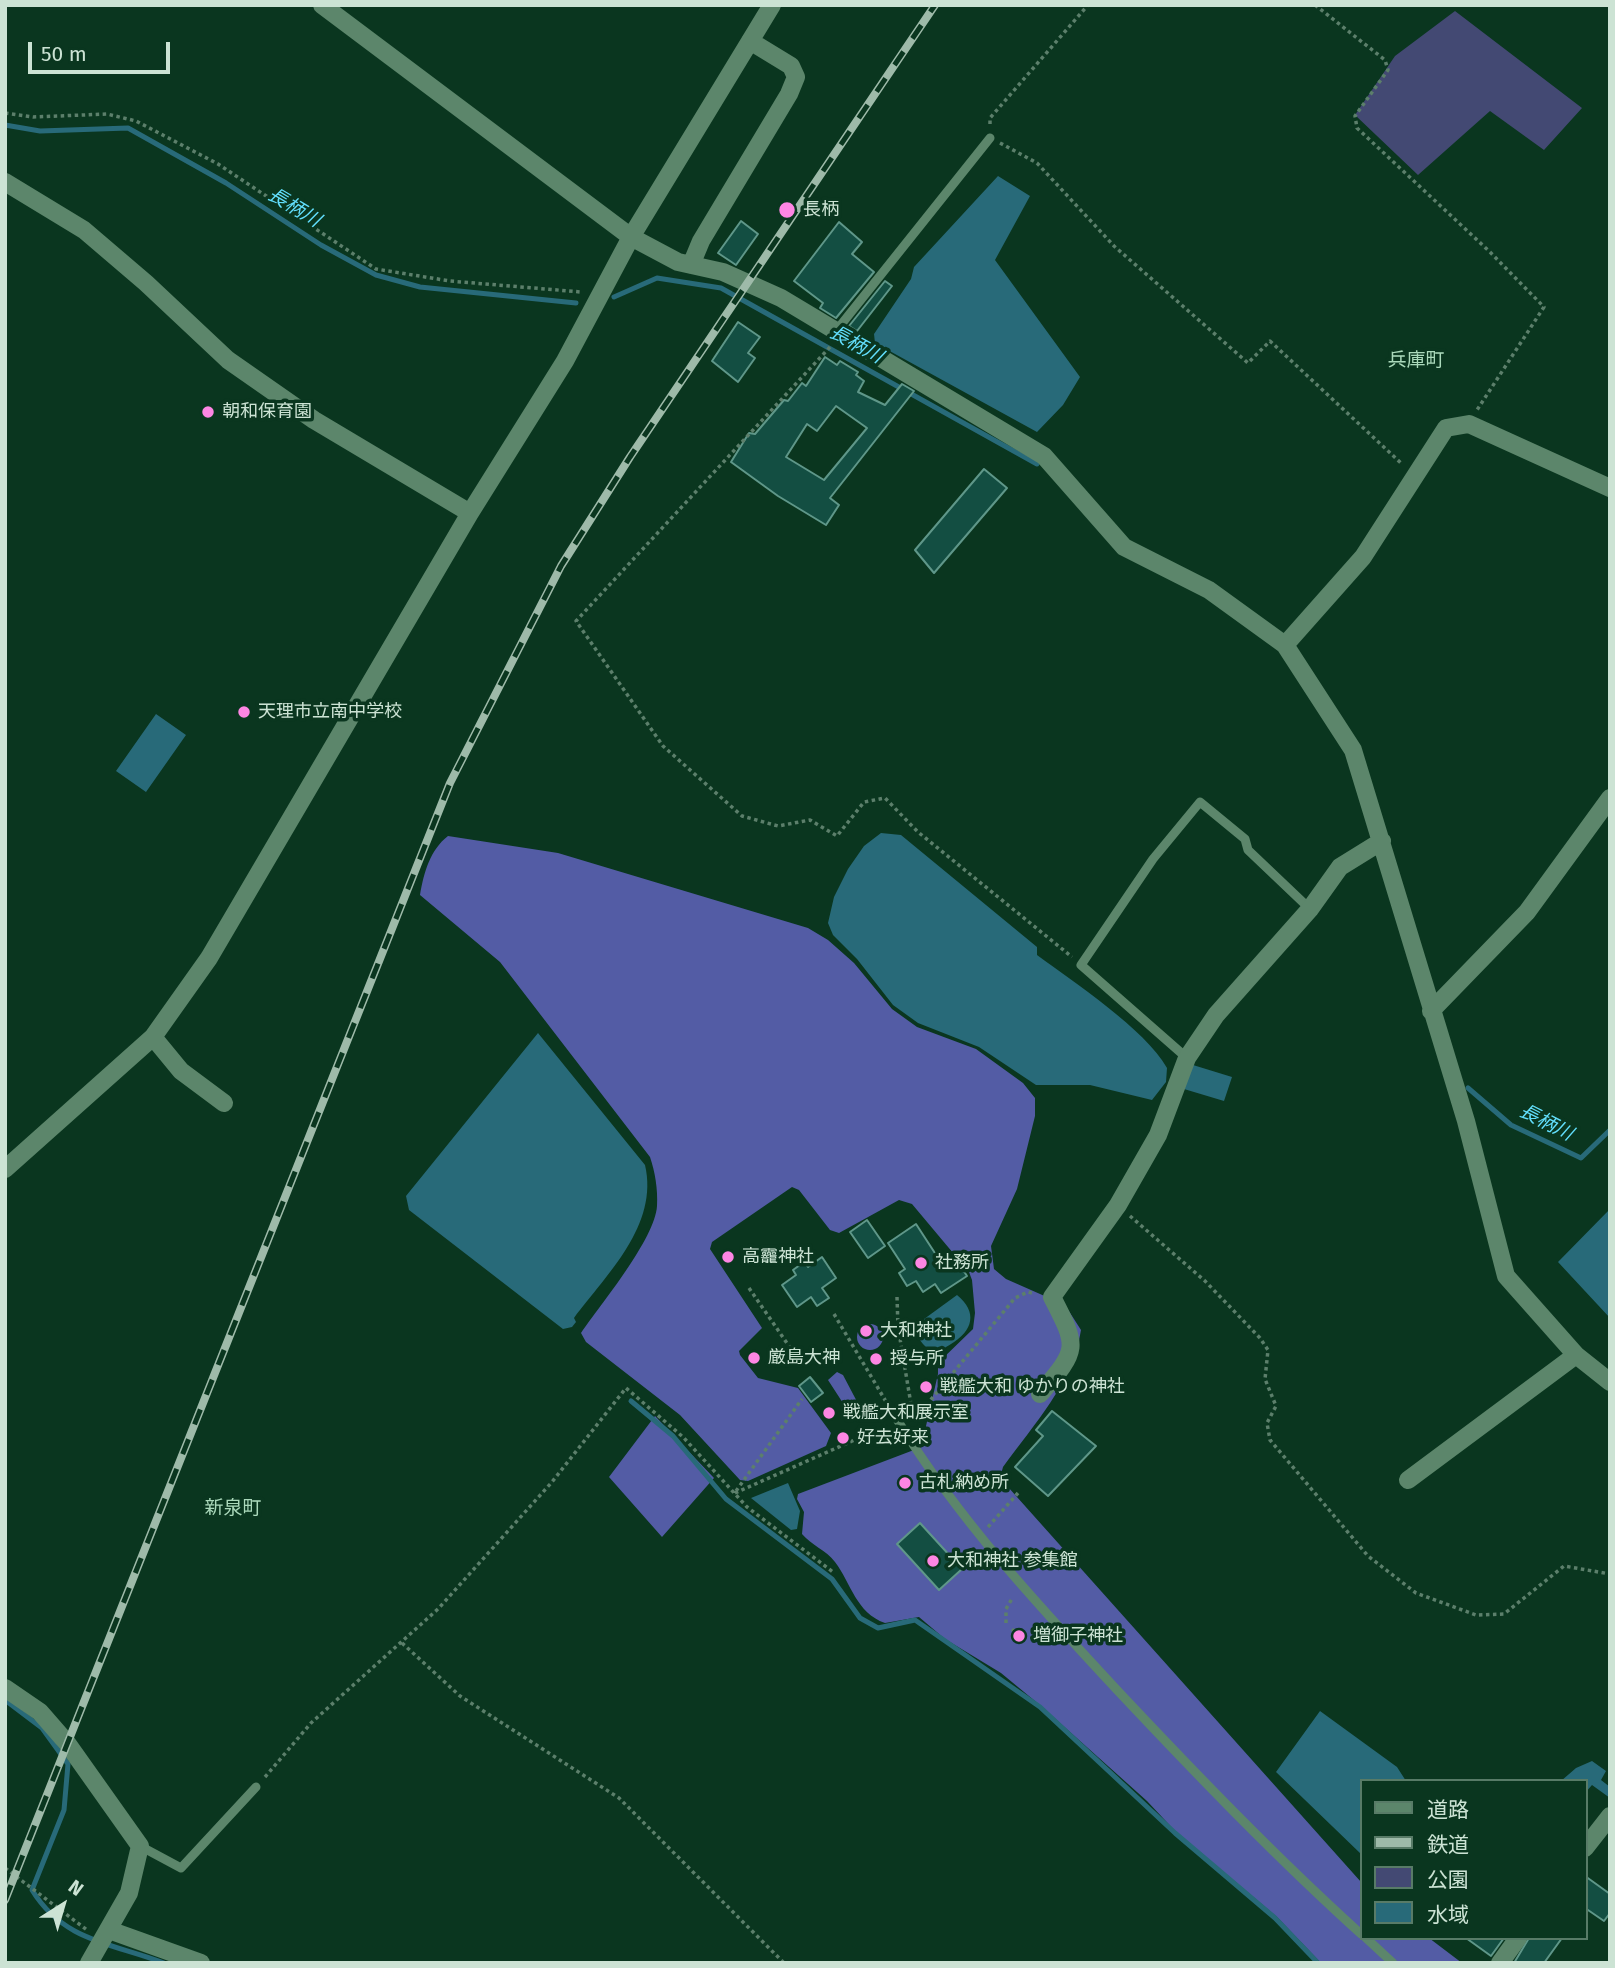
<!DOCTYPE html>
<meta charset="utf-8">
<style>
body{margin:0}
#map{position:relative;width:1615px;height:1968px;overflow:hidden;background:#0a361f;font-family:"Fira Sans","Noto Sans JP",sans-serif}
canvas{display:block}
.frame{position:absolute;inset:0;border:7px solid #cce3d4;pointer-events:none}
.legend{position:absolute;left:1360px;top:1779px;width:228px;height:161px;box-sizing:border-box;background:#0a361f;border:2px solid #587b67;margin:0;padding:9px 12px;list-style:none;font-size:21px;color:#cce3d4}
.legend li{display:flex;align-items:center;gap:14px;height:35px}
.legend b{width:35px;border:2px solid #587b67}
.north{position:absolute;left:28px;top:1870px;width:70px;height:70px;-webkit-text-stroke:5px #0a361f;paint-order:stroke;rotate:37deg;font-size:19px;font-weight:700;line-height:28px;text-align:center;color:#cce3d4}
.north::after{content:'';display:block;margin:auto;width:24px;height:32px;background:#cce3d4;clip-path:polygon(50% 0,100% 100%,50% 72%,0 100%)}
.scale{position:absolute;left:28px;top:42px;width:142px;height:32px;box-sizing:border-box;border:4px solid #cce3d4;border-top:0;padding-left:9px;font-size:21px;line-height:24px;white-space:nowrap;color:#cce3d4;-webkit-text-stroke:5px #0a361f;paint-order:stroke}
</style>
<div id="map">
<canvas width="1615" height="1968"></canvas>
<div class="frame"></div>
<ul class="legend">
<li><b style="height:9px;background:#5c866b"></b>道路</li>
<li><b style="height:9px;background:#9ebaa9"></b>鉄道</li>
<li><b style="height:19px;background:#434973"></b>公園</li>
<li><b style="height:19px;background:#286a79"></b>水域</li>
</ul>
<div class="north">N</div>
<div class="scale">50 m</div>
</div>
<script>
const context = document.querySelector('canvas').getContext('2d');
context.lineJoin = 'round';
function paint(path, color) { context.fillStyle = color; context.fill(path, 'evenodd'); }
function stroke(path, color, width, dash) { context.strokeStyle = color; context.lineWidth = width; context.lineCap = dash ? 'butt' : 'round'; context.setLineDash(dash || []); context.stroke(path); }
function label(font, color, halo, rows, align = 'center') {
  context.font = font + ' "Fira Sans","Noto Sans JP",sans-serif'; context.lineWidth = 7; context.setLineDash([]); context.textBaseline = 'middle'; context.strokeStyle = halo; context.fillStyle = color; for (const [text, x, y, turn = 0] of rows) {
    context.save(); context.translate(x, y); context.rotate((+turn || 0) * Math.PI / 180); context.textAlign = isNaN(turn) ? turn : align; if (halo) context.strokeText(text, 0, 0); context.fillText(text, 0, 0); context.restore();
  }
}
paint(new Path2D(`
 M1455,11L1582,108L1544,150L1490,111L1418,175L1355,115L1395,56Z`), '#434973');
paint(new Path2D(`
 M448,836L558,853L808,928L828,940L854,963L892,1009L917,1027L976,1049L1023,1083L1035,1098V1116L1017,1189L991,1246L994,1269L1006,1279L1065,1305L1081,1330C1073,1383 1034,1424 1003,1467L1000,1478L1361,1882V1938H1429L1462,1963H1321L1277,1917L1176,1832L1147,1801L1041,1706L1001,1673L945,1639L919,1617L885,1623C856,1613 851,1583 835,1562C826,1550 811,1545 802,1534L804,1512L797,1499L798,1494L927,1445L926,1426L938,1374V1363L973,1329L975,1313L972,1280L969,1272L912,1204L899,1200L839,1233L830,1230L799,1190L792,1187L712,1242L710,1249L762,1328L739,1351L740,1355L758,1378L798,1388L831,1433L826,1446L748,1481L740,1480L680,1415L586,1342L581,1333C601,1304 655,1239 657,1206C658,1189 655,1172 650,1157L500,962L420,895C424,872 430,850 448,836Z
 M857 1337a13 13 0 1 1 26 0a13 13 0 1 1-26 0Z
 M837,1372L843,1375L863,1413L861,1417H852L828,1380Z
 M655,1416L714,1478L662,1537L609,1477Z`), '#535ca5');
paint(new Path2D(`
 M998,176L1030,196L995,260L1080,377L1063,405L1037,432L875,343L874,334L911,279L914,267Z
 M156,714L186,735L146,792L116,771Z
 M881,833L901,835L1037,947V955C1075,983 1145,1029 1167,1068L1166,1082L1152,1100L1090,1085H1036L979,1047L918,1023L893,1005L857,959L833,935L828,923L834,897L848,869L864,846Z
 M538,1033L645,1165C659,1225 607,1274 574,1318L576,1322L572,1327L563,1329L409,1210L406,1196Z
 M1193,1065L1232,1077L1224,1101L1184,1089Z
 M1610,1209V1318L1558,1262Z
 M957,1295C978,1312 973,1331 951,1344C946,1347 941,1351 935,1351C924,1349 920,1340 915,1332L920,1322Z
 M788,1483L800,1511L797,1529L791,1530L751,1498Z
 M1320,1711L1397,1767L1406,1781H1361V1854L1276,1772Z
 M1592,1761L1606,1771L1601,1780L1610,1787V1798L1592,1785L1585,1793V1781H1561L1576,1768Z`), '#286a79');
stroke(new Path2D(`
 M5,125L40,131L128,128L226,183L321,245L376,275L420,287L576,303
 M614,297L657,278L721,288L1037,464
 M1468,1088L1511,1125L1581,1158L1610,1130
 M631,1401L673,1436L726,1499L832,1579L860,1618L878,1628L915,1620L1040,1707L1175,1833L1275,1918L1318,1963
 M5,1700L42,1728L68,1764L64,1810L32,1890C64,1942 112,1943 164,1963`), '#286a79', 5);
const building = new Path2D(`
 M741,221L758,234L736,265L718,253Z
 M839,222L862,242L852,254L874,272L836,318L820,308L823,303L794,281Z
 M885,281L892,286L857,331L849,326Z
 M738,322L760,337L748,353L755,358L738,382L712,361Z
 M825,357L837,365L840,361L858,372L856,375L864,381L858,392L885,405L902,384L914,391L830,498L839,505L826,525L778,496L731,462L749,433L755,434L784,400L788,401L802,383L806,386ZM836,406L867,428L824,480L786,457L807,424L817,431Z
 M984,469L1007,488L934,573L915,550Z
 M867,1220L885,1246L868,1258L850,1232Z
 M916,1224L944,1267L956,1259L967,1276L941,1293L935,1284L923,1292L916,1281L907,1286L899,1273L905,1269L888,1243Z
 M822,1257L836,1278L822,1288L829,1298L817,1306L811,1297L797,1307L782,1285L796,1275L793,1270L804,1262L808,1267Z
 M810,1377L823,1393L811,1402L799,1386Z
 M1052,1411L1096,1446L1048,1496L1015,1467L1043,1436L1036,1430Z
 M920,1523L962,1569L939,1590L897,1544Z
 M1585,1876L1610,1894V1913L1604,1921L1585,1908Z
 M1466,1938H1504L1491,1956Z
 M1529,1938H1562L1544,1963H1514Z`);
paint(building, '#134e42');
stroke(building, '#5f9789', 2);
stroke(new Path2D(`
 M1315,5L1385,60L1388,70L1355,116L1357,128L1490,252L1544,307L1477,410
 M5,113L33,117L107,114L136,121L218,164L376,269L450,281L581,292
 M990,124V118L1088,5
 M1000,143L1037,163L1114,246L1248,363L1270,341L1402,464
 M830,347L576,621L663,746L742,816L778,826L810,820L837,836L864,802L885,798L918,832L1072,957
 M1130,1216L1205,1281L1260,1338L1268,1350L1265,1379L1276,1406L1267,1423L1270,1440L1368,1556L1416,1593L1476,1615L1504,1614L1564,1566L1610,1574
 M749,1288L791,1349
 M897,1297L898,1327L913,1416
 M834,1314L891,1410
 M910,1417L919,1414L1015,1298L1028,1292L1035,1294
 M736,1491L802,1399
 M735,1493L886,1426
 M988,1527L1018,1493
 M1006,1623V1609L1013,1597
 M1012,1629L1014,1631
 M402,1643L460,1696L619,1798L784,1963
 M265,1777L311,1723L438,1609L552,1482L626,1388L683,1437L747,1507L833,1572
 M5,1868L87,1930`), '#5c7f6b', 3.5, [3.5, 3.5]);
stroke(new Path2D(`
 M836,331L990,138
 M1187,1058L1081,965L1153,859L1200,802L1245,839L1248,850L1310,909
 M898,1421C959,1520 1038,1605 1118,1691C1197,1775 1276,1857 1361,1934
 M140,1846L181,1868L256,1787
 M1366,1938L1393,1963`), '#5c866b', 9);
stroke(new Path2D(`
 M322,5L631,237L678,262L723,272L781,298L1044,456L1124,547L1209,590L1285,645L1353,750L1466,1121L1506,1276L1576,1355L1610,1382
 M5,182L84,230L146,283L228,360L314,420L470,513
 M691,265L701,241L789,94L796,77L791,66L750,41
 M1285,645L1363,557L1446,428L1469,424L1610,488
 M1431,1011L1527,912L1610,798
 M153,1037L181,1071L224,1103
 M5,1169L153,1037L209,958L470,513L565,361L631,237L772,5
 M1040,1394C1078,1349 1079,1349 1052,1297L1118,1205L1158,1135L1187,1058L1216,1015L1310,909L1340,867L1382,841
 M1408,1480L1576,1355
 M5,1688L40,1712L67,1743L140,1846L129,1893L89,1963
 M1585,1848L1610,1816
 M109,1930L201,1963
 M1500,1963L1518,1938`), '#5c866b', 18);
const rail = new Path2D(`
 M5,1900L450,783L561,566L630,457L935,5`);
stroke(rail, '#9ebaa9', 8);
stroke(rail, '#0a361f', 5, [16]);
for (const [x, y, r, color] of [
 [787,210,9,"#fd86e3"],
 [208,412,7,"#fd86e3"],
 [244,712,7,"#fd86e3"],
 [728,1257,7,"#fd86e3"],
 [921,1263,7,"#fd86e3"],
 [866,1331,7,"#fd86e3"],
 [754,1358,7,"#fd86e3"],
 [876,1359,7,"#fd86e3"],
 [926,1387,7,"#fd86e3"],
 [829,1413,7,"#fd86e3"],
 [843,1438,7,"#fd86e3"],
 [905,1483,7,"#fd86e3"],
 [933,1561,7,"#fd86e3"],
 [1019,1636,7,"#fd86e3"]
]) { const dot = new Path2D(); dot.arc(x, y, r, 0, 2 * Math.PI); context.fillStyle = color; context.fill(dot); stroke(dot, '#0a361f', 2.5); }
label('18px', '#cce3d4', '#0a361f', [
 ["長柄",803,210],
 ["朝和保育園",222,412],
 ["天理市立南中学校",258,712],
 ["高龗神社",742,1257],
 ["社務所",935,1263],
 ["大和神社",880,1331],
 ["厳島大神",768,1358],
 ["授与所",890,1359],
 ["戦艦大和 ゆかりの神社",940,1387],
 ["戦艦大和展示室",843,1413],
 ["好去好来",857,1438],
 ["古札納め所",919,1483],
 ["大和神社 参集館",947,1561],
 ["増御子神社",1033,1636]
], 'left');
label('italic 19px', '#62defc', '#0a361f', [
 ["長柄川",294,208,31],
 ["長柄川",856,345,29],
 ["長柄川",1546,1123,27]
]);
label('19px', '#abd9bb', '#0a361f', [
 ["兵庫町",1416,361],
 ["新泉町",233,1509]
]);
</script>
